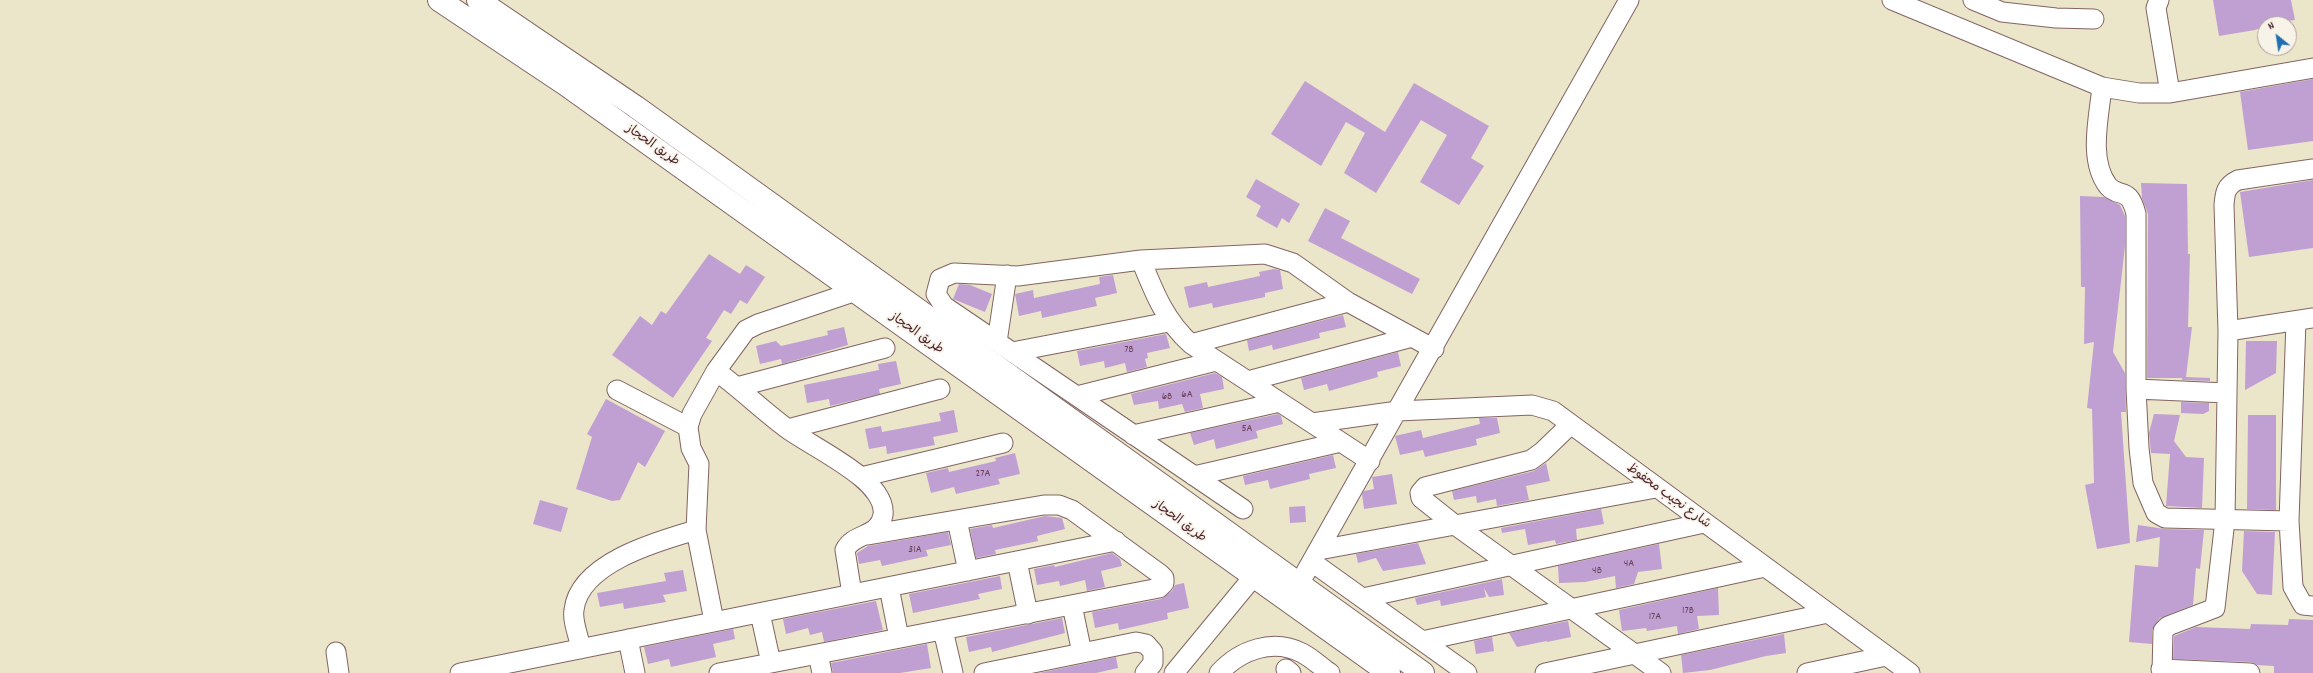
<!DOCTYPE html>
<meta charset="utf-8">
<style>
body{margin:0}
#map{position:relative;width:2313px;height:673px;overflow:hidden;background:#ebe5c9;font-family:Dekko,sans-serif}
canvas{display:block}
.north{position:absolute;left:2257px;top:16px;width:40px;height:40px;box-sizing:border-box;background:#f7f3e8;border:1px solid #b29e9c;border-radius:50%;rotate:330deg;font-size:11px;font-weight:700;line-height:16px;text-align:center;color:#4a1f2b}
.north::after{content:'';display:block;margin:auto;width:14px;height:18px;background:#1f6fb2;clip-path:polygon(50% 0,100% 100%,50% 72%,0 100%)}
</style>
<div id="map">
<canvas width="2313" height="673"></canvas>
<div class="north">N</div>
</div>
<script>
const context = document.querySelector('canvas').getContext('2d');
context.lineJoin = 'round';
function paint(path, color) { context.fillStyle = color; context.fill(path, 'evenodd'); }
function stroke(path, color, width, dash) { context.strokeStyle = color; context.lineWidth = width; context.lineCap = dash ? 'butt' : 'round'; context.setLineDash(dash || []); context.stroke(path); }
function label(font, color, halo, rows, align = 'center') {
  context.font = font + ' Dekko,"Playpen Sans Arabic",sans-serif'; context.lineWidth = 3.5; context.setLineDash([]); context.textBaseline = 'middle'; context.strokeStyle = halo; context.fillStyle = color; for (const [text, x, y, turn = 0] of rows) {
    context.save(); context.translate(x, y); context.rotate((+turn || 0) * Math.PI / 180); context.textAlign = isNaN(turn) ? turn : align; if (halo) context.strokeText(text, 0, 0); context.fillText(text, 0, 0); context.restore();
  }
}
paint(new Path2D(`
 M2213,0H2291L2295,20L2265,24V26L2255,30L2219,36Z
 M2313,79V141L2248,150L2240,92Z
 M1305,81L1385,132L1414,83L1489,126L1471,158L1484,166L1459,205L1420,182L1447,135L1421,120L1376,193L1344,173L1365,133L1346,122L1321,166L1271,134Z
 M1256,179L1300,204L1289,223L1282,218L1277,228L1256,216L1261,206L1246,197Z
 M2313,180V248L2249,257L2240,192Z
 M2141,183L2187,184L2188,254H2190L2188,327H2192L2186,377L2210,378V381L2182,380V378H2147L2148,214L2142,198Z
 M2080,196L2104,197L2120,205L2125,216V246L2113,352L2125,373L2126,412H2121L2130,543L2097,549L2085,485L2094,483L2092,409L2087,408L2094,342L2084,344L2085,287H2081Z
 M1325,208L1350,221L1341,238L1420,279L1412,294L1308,241Z
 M709,254L740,274L746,265L765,277L747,304L740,300L731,314L724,310L706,338L712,341L673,398L612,355L640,316L652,325L661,311L666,314Z
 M1274,269L1280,270L1283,289L1265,293V297L1213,308L1212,303L1189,308L1184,287L1207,282L1208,287L1260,276L1259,272Z
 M1113,275L1117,293L1095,298L1097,306L1042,318L1041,311L1019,316L1015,294L1033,290L1034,298L1100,284L1099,277Z
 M959,284L970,285L992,294L985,312L953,299Z
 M1343,315L1346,327L1319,333L1320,338L1273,350L1272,345L1249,351L1247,340Z
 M844,327L848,345L782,364L781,359L760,364L756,346L776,341L781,346L828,335L827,331Z
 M1166,334L1170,348L1147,353L1148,358L1145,359L1147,367L1127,372L1125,363L1105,368L1104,361L1080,366L1077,351Z
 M2246,341H2277L2276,373L2245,390Z
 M1398,352L1401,366L1377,372L1378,377L1329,391L1327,384L1304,390L1301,378Z
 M896,361L901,384L879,389L880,394L830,406L829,399L807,403L804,385L879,370L878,364Z
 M1215,373L1222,377L1224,389L1200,394L1203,408L1185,412L1182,404L1159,409L1158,401L1134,405L1131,394Z
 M606,399L665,431L645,467L638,462L620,500L612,501L576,489L592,437L587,434Z
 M2181,402L2209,403V411L2203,414L2181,413Z
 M954,410L958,432L933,437L935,445L887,454L886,446L869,449L865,429L881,426L882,432L941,421L939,413Z
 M1278,414L1281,416L1283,424L1256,431L1258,438L1216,449L1214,439L1194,445L1190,433Z
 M2154,414L2180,415L2174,441L2186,457L2204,458L2202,508L2166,506L2170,454L2151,453L2149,433Z
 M2248,415H2276V510L2247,509Z
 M1479,418H1497L1500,433L1476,439L1477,445L1425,457L1423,450L1400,455L1395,436L1421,430L1423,438L1480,424Z
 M1015,453L1020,474L998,479L1000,484L956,494L954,487L931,493L926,473L948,468L949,472L996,461L995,458Z
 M1333,455L1336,468L1309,474L1310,479L1270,489L1268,480L1245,485L1243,476Z
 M1546,463L1550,481L1526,486L1529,500L1497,506L1496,499L1477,503L1476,496L1454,500L1452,491L1534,471Z
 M1392,474L1397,504L1364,509L1362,494L1364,491L1374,489L1372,477Z
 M540,500L568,508L561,532L533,524Z
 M1305,506L1306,522L1290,523L1289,507Z
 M1601,509L1604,524L1576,529L1577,540L1556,544L1555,540L1528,545L1525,529L1502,533L1501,528Z
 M1045,516L1062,518L1065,529L1037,536L1038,541L995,550L996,554L976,558L970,529L992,525L993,528Z
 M2138,525L2165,529L2204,530L2200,569L2196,568L2193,605L2160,618L2152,630V644L2129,642L2135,565L2158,567L2160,537L2136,542Z
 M2244,531L2275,532L2272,595L2257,594L2242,571Z
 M948,532L951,545L926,550L928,556L882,566L880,560L859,564L857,553L868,546Z
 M1418,543L1426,564L1383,571L1376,558L1358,563L1356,554Z
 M1659,544L1662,569L1638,572L1634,584L1616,588L1615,576L1585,582L1559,583L1558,566Z
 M1112,553L1120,559L1122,566L1101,571L1105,587L1087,591L1085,580L1060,586L1059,581L1037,585L1034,569L1054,565L1055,567Z
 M683,570L687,591L663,595L666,602L624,609L623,603L600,607L597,593L666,581L664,573Z
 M1000,576L1002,589L978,594L980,599L913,613L909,594Z
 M1502,579L1504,595L1489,597L1484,588L1486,597L1441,606L1440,600L1417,605L1415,598Z
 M1184,583L1189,608L1167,613L1168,619L1119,630L1118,623L1095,628L1092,612L1161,599L1172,591L1175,585Z
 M1718,588L1719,615L1697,616L1699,629L1678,634L1677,626L1647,631L1646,628L1622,631L1619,610Z
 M876,601L883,630L824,642L822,632L810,635L808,628L786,634L783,619Z
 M1062,618L1065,633L992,652L991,647L969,652L966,637Z
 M2289,619L2313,620V673H2274V666L2257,665L2250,662L2173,659L2174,636L2196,627L2250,629L2251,624L2288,625Z
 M1568,621L1571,637L1547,642V641L1517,647L1509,633Z
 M733,629L735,639L713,644L716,657L671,667L669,659L648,664L644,647Z
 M1784,634L1786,653L1766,656L1710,670L1683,673L1681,655Z
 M1492,637L1494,651L1476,654L1474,641Z
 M927,644L931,668L900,673H833L831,663Z
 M1116,657L1118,668L1096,673H1039Z`), '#c0a0d2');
const minor = new Path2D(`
 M1892,0L2102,87L2139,93H2170L2313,68
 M1973,0L2002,12L2056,18L2094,19
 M2159,0L2156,8L2170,93
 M2102,87C2099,117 2088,160 2108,186C2119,199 2129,185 2136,214V389L2139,448L2143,483L2156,513L2165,518L2289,521L2296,321
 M1141,260C1154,292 1165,321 1191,344L1370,461
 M2228,331L2224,205C2225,192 2226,186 2238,180L2313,169
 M997,342L1007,275
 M1191,344L1348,302
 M1012,352L1169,322
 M716,371C741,389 764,412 789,430C813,446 839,459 861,477C871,485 885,500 883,515C879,538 854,532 845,550L852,594
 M1248,381L1412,337
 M737,387L885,348
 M2136,389L2227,393
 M617,390L688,427
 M1077,396L1216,361
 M1312,423L1398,411L1532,405L1553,411L1910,673
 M1570,425L1542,452L1531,460L1425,487L1420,493L1421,498L1455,525L1661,673
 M788,429L940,389
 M1133,435L1280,402
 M1194,476L1341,442
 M861,477L1003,443
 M1243,509L944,306L936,294L940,279L954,273L1018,276L1141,260L1265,254L1293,263L1348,302L1434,349
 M957,520L968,571
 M2289,521L2293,587L2303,605L2313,606
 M1319,550L1656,488
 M1017,561L1028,614
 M1312,562L1467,673
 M1299,584L1629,0
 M889,587L899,638
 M1363,598L1704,523
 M1072,605L1082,653
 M760,613L771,663
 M714,621L696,530L699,464L691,448L688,427L692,414L716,371L746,330L758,324L856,291
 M943,630L953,673
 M628,639L635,673
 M1422,641L1765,567
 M581,649C579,637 572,621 574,610C579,563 658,541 696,530
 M336,652L339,673
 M818,654L822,673
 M1286,669L1291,673
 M2161,669L2250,673
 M460,673L1116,541
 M719,673L1159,588L1164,583V578L1160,574L1072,510L1059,505H1044L868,535
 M984,673L1136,642L1146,644L1153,652V663L1145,673
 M1174,673L1254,576
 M1219,673C1240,650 1273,638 1302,653C1312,658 1321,667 1330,673
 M1545,673L1828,613
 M1807,673L1886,656
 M2162,673L2163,631L2168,626L2215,608L2225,520L2228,331L2313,318`);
const major = new Path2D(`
 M439,0L565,84L1389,673
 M478,0L636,107L1423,673`);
stroke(minor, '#826462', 21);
stroke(major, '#826462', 24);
stroke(minor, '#fff', 19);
stroke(major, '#fff', 22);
label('11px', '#683f55', null, [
 ["7B",1129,350],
 ["6A",1187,395],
 ["6B",1167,397],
 ["5A",1247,429],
 ["27A",983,474],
 ["31A",915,550],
 ["4A",1629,564],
 ["4B",1597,571],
 ["17B",1688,611],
 ["17A",1655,617]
]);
label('13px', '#4a1f2b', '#f7f3e8', [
 ["طريق الحجاز",652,146,35],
 ["طريق الحجاز",916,334,35],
 ["شارع نجيب محفوظ",1668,497,36],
 ["طريق الحجاز",1179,522,36]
]);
</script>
